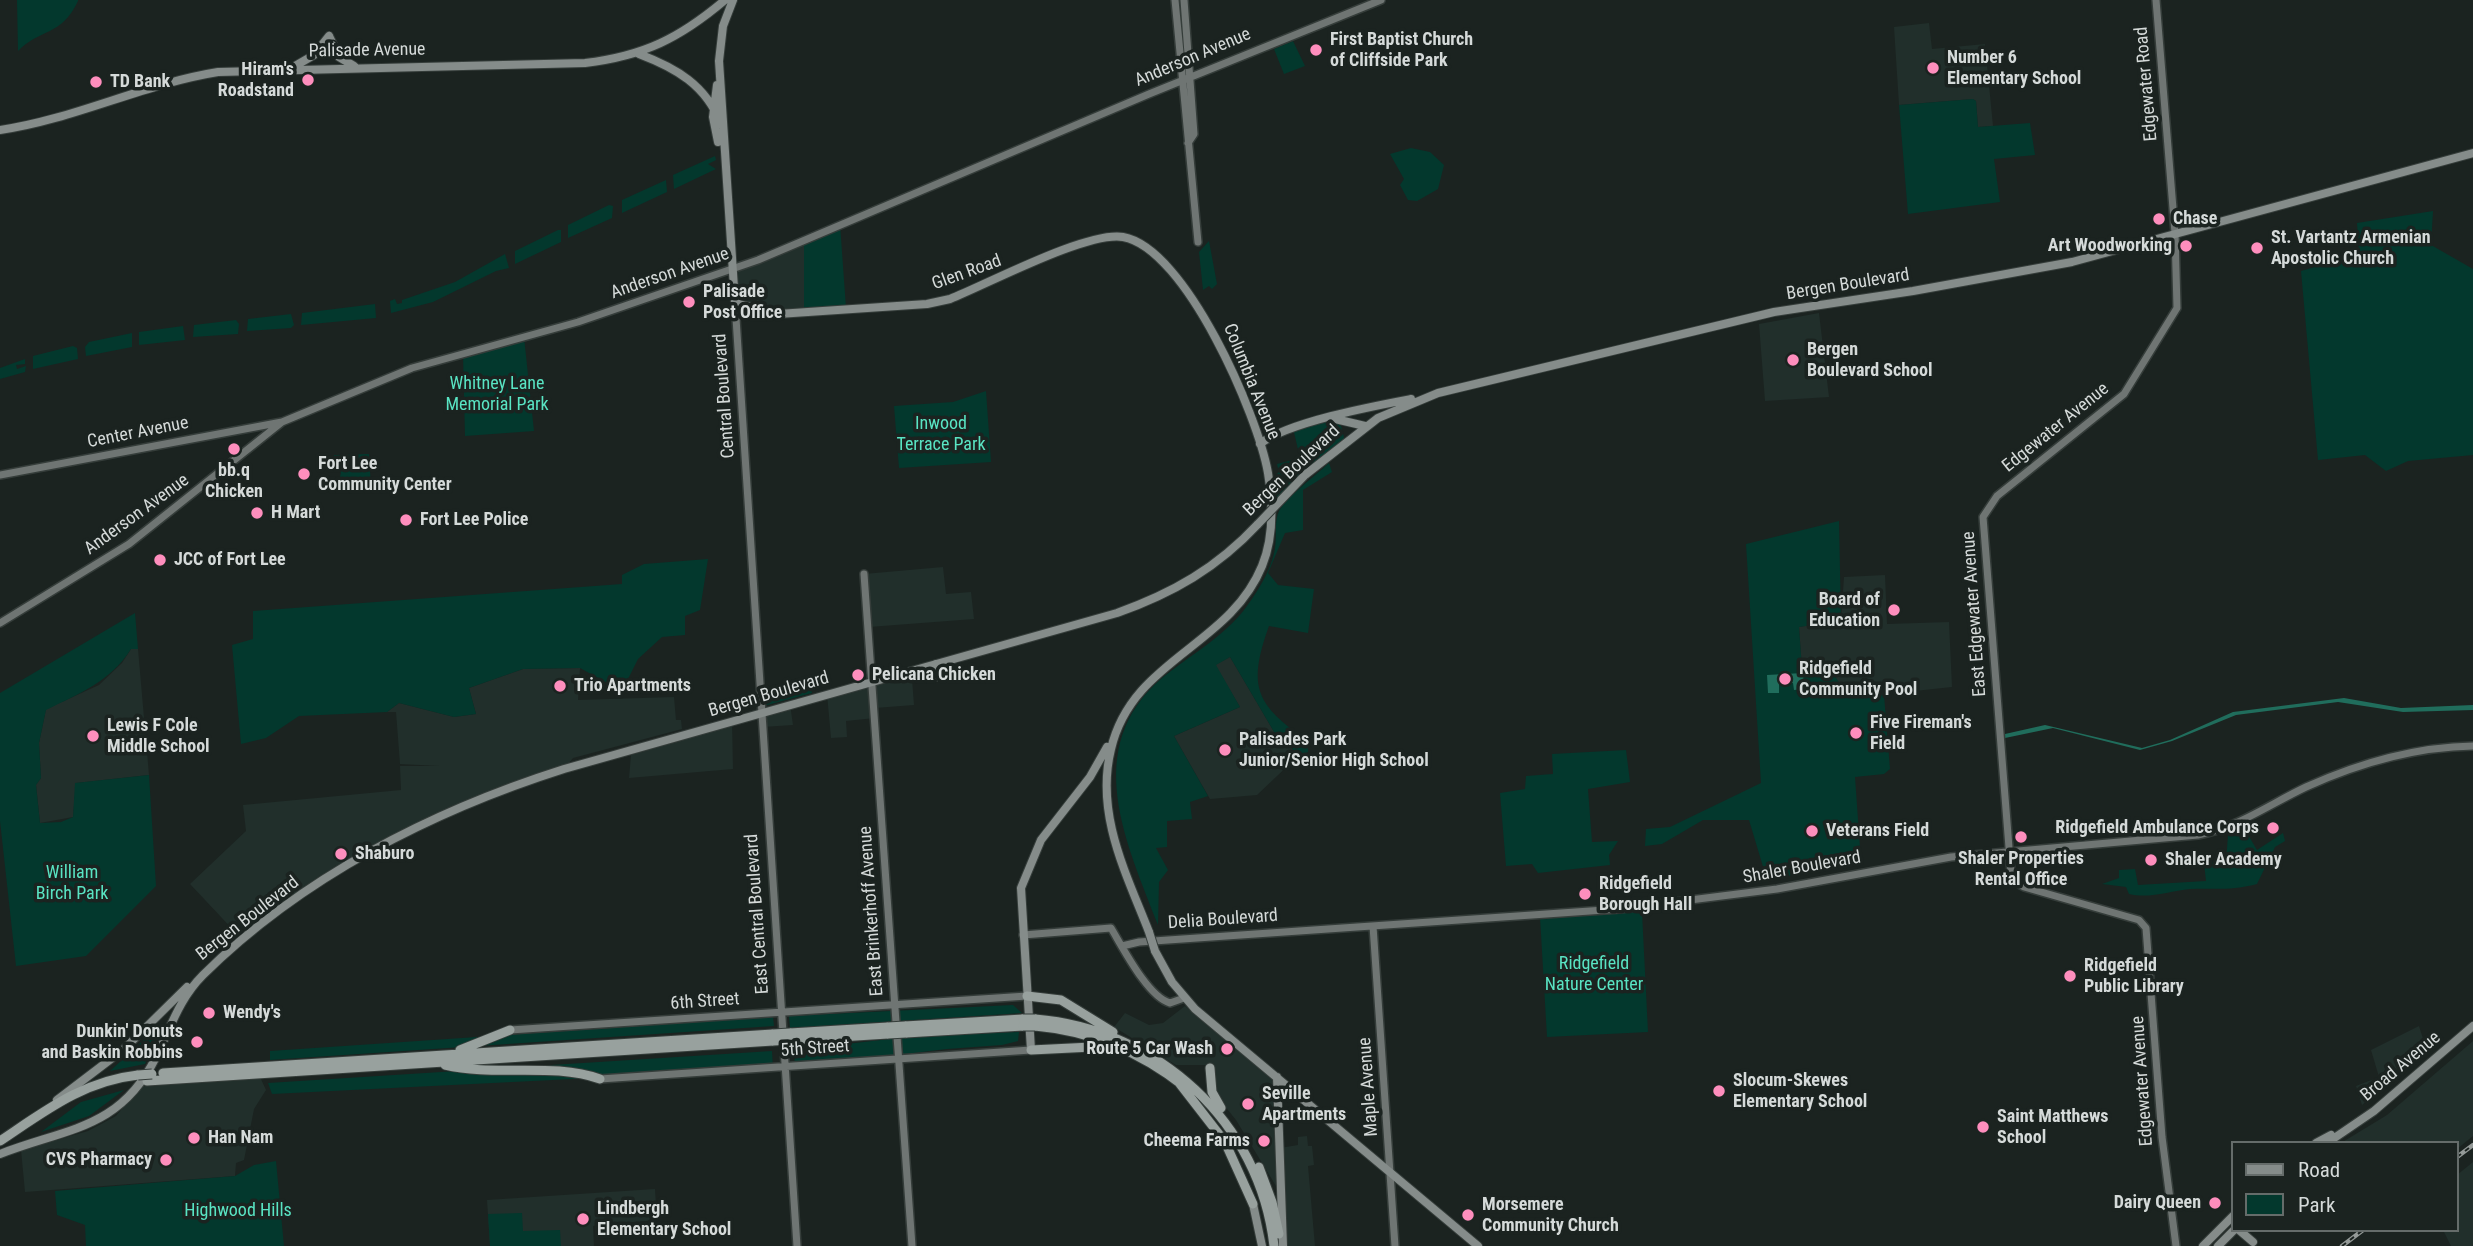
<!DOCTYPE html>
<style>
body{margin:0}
#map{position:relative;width:2473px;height:1246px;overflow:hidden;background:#1b2320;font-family:"Roboto Condensed",sans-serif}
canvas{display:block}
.legend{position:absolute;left:2231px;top:1141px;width:228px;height:91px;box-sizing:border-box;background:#1b2320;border:2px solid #656c6a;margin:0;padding:9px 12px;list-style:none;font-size:21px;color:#d5dad9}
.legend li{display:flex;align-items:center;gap:14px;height:35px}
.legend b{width:35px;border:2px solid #656c6a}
</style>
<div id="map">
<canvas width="2473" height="1246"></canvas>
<ul class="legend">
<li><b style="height:9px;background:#858c8a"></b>Road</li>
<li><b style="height:19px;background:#03382d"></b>Park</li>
</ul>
</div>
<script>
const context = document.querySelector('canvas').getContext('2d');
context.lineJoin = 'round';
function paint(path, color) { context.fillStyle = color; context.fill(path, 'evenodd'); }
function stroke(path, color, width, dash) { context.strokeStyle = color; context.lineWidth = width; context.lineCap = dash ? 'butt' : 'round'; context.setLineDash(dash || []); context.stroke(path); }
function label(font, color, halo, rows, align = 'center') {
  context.font = font + ' "Roboto Condensed",sans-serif'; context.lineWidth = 7; context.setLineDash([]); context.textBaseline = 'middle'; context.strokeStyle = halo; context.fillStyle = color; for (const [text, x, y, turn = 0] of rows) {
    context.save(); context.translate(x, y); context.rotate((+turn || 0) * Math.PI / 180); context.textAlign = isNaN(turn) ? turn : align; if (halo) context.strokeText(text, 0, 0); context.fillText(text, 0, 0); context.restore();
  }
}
paint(new Path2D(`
 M1929,23L1932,49L1985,44L1993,126L1978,127L1976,101L1973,99L1899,105L1894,27Z
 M804,240V312L778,314L735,303L732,270Z
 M1819,313L1829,397L1765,401L1759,324Z
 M943,567L946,594L971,592L974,619L869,627L864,574Z
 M1885,575L1887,624L1949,622L1952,687L1849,698L1829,668L1802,669L1799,627L1841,620L1844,577Z
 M131,649H138L149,775L76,783L73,817L40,823L36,785L41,778L39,743L46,709L99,685L122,663Z
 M1230,657L1280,742L1292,748L1296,758L1257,795L1210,799L1174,736L1240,707L1215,665Z
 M580,668L578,700L674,697L676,720H681L682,729L573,758L564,769L403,834L284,908L252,921L237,934L190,884L246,831L243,805L401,790L400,766H439L400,764L396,712H387L399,703L454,717L476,714L469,688L523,669Z
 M912,679L914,705L875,708V718L846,721L847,737L831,738L827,694L873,682Z
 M790,704L793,725L763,727L762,712Z
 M732,721L733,769L629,778L631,755L679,741Z
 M1185,1006L1275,1080L1274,1117L1279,1191L1236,1120L1215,1094L1213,1065H1176L1114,1027L1125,1013L1149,1025L1163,1023Z
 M2419,1026L2427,1051L2362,1105L2356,1086L2379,1077L2371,1050Z
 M2473,1041V1136L2457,1149V1143H2341L2387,1115Z
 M260,1077L266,1090L254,1109L244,1160L236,1163L235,1176L25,1192L21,1150L88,1131L116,1116L142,1085Z
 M1307,1136L1308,1146H1312L1314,1165L1308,1166L1315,1246H1283L1280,1148L1298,1145V1137Z
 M2473,1162V1246H2451L2443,1230H2457V1175Z
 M655,1189L657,1220L593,1226L594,1246H490L487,1200Z`), '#212f2b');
paint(new Path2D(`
 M17,0H78V1C62,36 39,29 18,51Z
 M1293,41L1305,66L1284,74L1274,49Z
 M1973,99L1976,101L1978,127L2030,123L2035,155L1994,159L2000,202L1908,214L1899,105Z
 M1411,148L1430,152L1444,165L1438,189L1417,201L1408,200L1400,185L1404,179L1390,154Z
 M715,156L716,160L708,164L716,169L674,189L673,175Z
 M666,180L667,192L622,213V200Z
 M609,205L613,206L612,218L568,238V225Z
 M2433,211L2431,245L2473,269V455L2408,461L2386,471L2365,455L2318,460L2301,271L2359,254L2357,223Z
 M840,224L846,308L804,312V240Z
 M558,230H561V242L515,264V251Z
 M1209,241L1217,284L1212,289L1209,286L1203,290L1199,252Z
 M505,254L509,268L496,271L433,302L391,313L390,301L395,299L397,304L402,303V300L455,282Z
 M375,304L376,318L301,325L302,313Z
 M291,314L294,325L291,328L247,331L248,319Z
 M236,320L239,324L238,334L193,337L194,325Z
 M183,326L185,340L139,345V332Z
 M132,333V347L86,356L85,347L89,342Z
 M524,337L534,431L465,436L463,354Z
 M73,346L77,348L78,359L33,369V356Z
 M25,359V364L16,365L17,369L26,366L25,372L0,379V368Z
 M986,391L991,462L899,468L894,406L953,402Z
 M1331,418L1341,426L1345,441L1271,510L1269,482L1279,472L1277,464L1300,458L1293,428Z
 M369,454L371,487L336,489L341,473L334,465V455Z
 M1329,463L1332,472L1303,490V530L1285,533L1268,573L1278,585L1314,589L1308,633L1269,626C1247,687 1256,705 1308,741V752L1298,757L1292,748L1280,742L1230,657L1216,665L1240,707L1174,736L1208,796L1190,802L1192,819L1167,821V847L1156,848L1168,870L1159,882L1158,925C1127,844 1080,748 1162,678C1189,656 1222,638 1244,610C1257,593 1272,569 1275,548C1277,538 1274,521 1279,511C1287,497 1316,475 1329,463Z
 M1839,521L1841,621L1799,627L1802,669L1829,667L1849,698L1884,695L1890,769L1884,774L1855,777L1861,862L1767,880L1749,820H1703L1662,844L1645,846L1646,829L1670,827L1761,783L1746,544Z
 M708,559L700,610L685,616V635L662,637L638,659L622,691L580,668L523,669L469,688L476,714L454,717L399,703L387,712L299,716L266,738L241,744L232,645L253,639V611L622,584V575L644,564Z
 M135,613L138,649H131C110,682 80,693 46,710L39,743L41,778L36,785L40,823L61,822L73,817L75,783L149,775L156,886L86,956L16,966L0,821V693Z
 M811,689L812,693L767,705L765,703V693Z
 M1626,750L1630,782L1588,789L1592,842L1618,841L1609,855L1610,865L1538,873L1532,864L1506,866L1500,793L1525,789L1526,776L1553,774L1552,754Z
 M2244,828L2257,850L2283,833L2285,841L2275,847L2257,884C2230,891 2216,888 2190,889C2169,891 2150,899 2129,894L2126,887L2102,884L2119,878V870L2135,869L2138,885L2206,881L2204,863L2226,862L2228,835Z
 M1642,912L1648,1032L1547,1037L1540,917Z
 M1013,1005L1022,1013L790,1028L789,1016Z
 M773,1017L774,1026L270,1060V1051Z
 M161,1024L145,1064L110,1071Z
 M1019,1032L1018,1041L1002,1045L947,1049L795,1067L794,1050L916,1036Z
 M772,1051L773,1069L272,1094L268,1083Z
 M124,1090L89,1116L41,1132L81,1102Z
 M276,1161L284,1246H86L85,1225L57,1215L55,1191L235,1176L254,1165Z
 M522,1213L523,1231L560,1230L561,1246H490L488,1214Z`), '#03382d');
paint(new Path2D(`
 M1803,673L1804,689L1794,690L1793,683L1779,684V693H1768L1767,675Z
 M2344,698L2401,708L2473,705V710L2403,712L2338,702L2236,715L2172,741L2140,750L2053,728L2005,738V734L2045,725L2142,748L2170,740L2233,712Z`), '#206d5c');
const secondary = new Path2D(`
 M1175,0L1198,242
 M1184,0L1194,134L1188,143
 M2156,0L2175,233L2177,308L2124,394L1997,496L1983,517L2011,873L2015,882L2024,887L2139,920L2146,928L2162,1137L2176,1246
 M735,303L797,1246
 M0,475L282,422
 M864,574L912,1246
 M0,623L129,544L282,422L412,368L578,322L758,260L1149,94L1381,0
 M1373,926L1395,1246
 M1023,935L1111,928C1123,948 1148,997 1170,1003L1184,998
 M1122,946L1139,942L1619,909L1777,889L1951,857L2198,835C2237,828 2270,804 2306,787C2359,763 2414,747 2473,746
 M510,1030L1027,996
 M600,1079L1031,1050`);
const primary = new Path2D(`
 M733,0L723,26L719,61L735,303L778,314L927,304L950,299C988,284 1087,231 1123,237C1186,248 1258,416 1268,473C1273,504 1274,537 1262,566C1229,647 1132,659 1111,749C1095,814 1126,873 1149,932
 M329,36L339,57L354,66
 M639,54C676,68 706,85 721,124
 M295,66L314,55L329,36
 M717,85L713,117L718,142
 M0,130C75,119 143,84 218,72L585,63C644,56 680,38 725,0
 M1331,418L1365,426
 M1260,444C1288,422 1374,406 1411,399
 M1305,475L1378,418L1438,393L1774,312L1913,291L2072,262L2473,153
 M936,664L937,677
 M1155,951L1172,982L1195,1009L1478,1246
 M1031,1050L1021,888L1041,840L1090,777L1107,747
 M1277,1077L1283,1246
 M57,1100L124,1049L187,987
 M2316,1143L2331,1135
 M2327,1143L2374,1111L2473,1026
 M0,1154C66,1128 120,1130 156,1057C171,1027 179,999 203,975C302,877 432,811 564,769L1117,613C1173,593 1217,568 1258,524
 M1253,1204L1262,1246
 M2239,1230L2253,1242
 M2203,1246L2233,1216
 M2218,1246L2234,1230`);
const highway = new Path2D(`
 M1027,996L1061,1000L1113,1032
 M1035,1019C1158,1029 1260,1122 1274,1246
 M905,1026L1023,1019
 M1035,1026C1092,1031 1141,1052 1185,1087
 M790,1033L888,1027
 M906,1033L1023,1026
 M791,1040L888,1034
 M460,1050L510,1030
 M1031,1050L1092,1047L1117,1050
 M445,1065C495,1077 552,1062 600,1079
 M1210,1068L1212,1092L1221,1108
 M163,1073L773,1034
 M147,1081L773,1041
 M1180,1084L1225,1142L1253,1204
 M0,1141C45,1111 83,1081 138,1075
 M1259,1167L1272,1202L1279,1234`);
stroke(secondary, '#353d3a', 10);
stroke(primary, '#353d3a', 10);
stroke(highway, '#353d3a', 11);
stroke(secondary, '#6f7573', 7);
stroke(primary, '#858c8a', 8);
stroke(highway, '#98a19e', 9);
const rail = new Path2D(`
 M2457,1157L2473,1145
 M2342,1246L2363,1230`);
stroke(rail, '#949a98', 4.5);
stroke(rail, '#1b2320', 2, [5]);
const primaryBridge = new Path2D(`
 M1258,524L1305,475
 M1149,932L1155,951`);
const highwayBridge = new Path2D(`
 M1023,1019H1035
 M1023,1026H1035
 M888,1027L905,1026
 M773,1034L790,1033
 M888,1034L906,1033
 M773,1041L791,1040
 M138,1075L152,1074`);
stroke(primaryBridge, '#353d3a', 10, []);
stroke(highwayBridge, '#353d3a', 11, []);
stroke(primaryBridge, '#858c8a', 8);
stroke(highwayBridge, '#98a19e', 9);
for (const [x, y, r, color] of [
 [1316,50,7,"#fe8ebd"],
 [1933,68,7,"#fe8ebd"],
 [308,80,7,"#fe8ebd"],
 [96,82,7,"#fe8ebd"],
 [2159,219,7,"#fe8ebd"],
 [2186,246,7,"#fe8ebd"],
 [2257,248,7,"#fe8ebd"],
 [689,302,7,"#fe8ebd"],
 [1793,360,7,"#fe8ebd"],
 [234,449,7,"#fe8ebd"],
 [304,474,7,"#fe8ebd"],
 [257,513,7,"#fe8ebd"],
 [406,520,7,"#fe8ebd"],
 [160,560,7,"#fe8ebd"],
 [1894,610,7,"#fe8ebd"],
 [858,675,7,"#fe8ebd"],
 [1785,679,7,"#fe8ebd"],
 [560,686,7,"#fe8ebd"],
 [1856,733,7,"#fe8ebd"],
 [93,736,7,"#fe8ebd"],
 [1225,750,7,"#fe8ebd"],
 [2273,828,7,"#fe8ebd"],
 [1812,831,7,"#fe8ebd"],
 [2021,837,7,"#fe8ebd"],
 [341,854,7,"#fe8ebd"],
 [2151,860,7,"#fe8ebd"],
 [1585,894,7,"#fe8ebd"],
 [2070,976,7,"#fe8ebd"],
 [209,1013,7,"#fe8ebd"],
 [197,1042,7,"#fe8ebd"],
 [1227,1049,7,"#fe8ebd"],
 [1719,1091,7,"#fe8ebd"],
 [1248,1104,7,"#fe8ebd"],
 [1983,1127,7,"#fe8ebd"],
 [194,1138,7,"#fe8ebd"],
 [1264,1141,7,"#fe8ebd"],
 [166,1160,7,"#fe8ebd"],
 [2215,1203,7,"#fe8ebd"],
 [1468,1215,7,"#fe8ebd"],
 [583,1219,7,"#fe8ebd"]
]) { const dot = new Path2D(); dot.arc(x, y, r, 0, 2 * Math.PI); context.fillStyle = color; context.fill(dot); stroke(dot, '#1b2320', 2.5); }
label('bold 18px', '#d5dad9', '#1b2320', [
 ["First Baptist Church",1330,40],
 ["of Cliffside Park",1330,61],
 ["Number 6",1947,58],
 ["Elementary School",1947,79],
 ["Hiram's",294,70,"right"],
 ["Roadstand",294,91,"right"],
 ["TD Bank",110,82],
 ["Chase",2173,219],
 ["St. Vartantz Armenian",2271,238],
 ["Apostolic Church",2271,259],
 ["Art Woodworking",2172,246,"right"],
 ["Palisade",703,292],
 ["Post Office",703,313],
 ["Bergen",1807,350],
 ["Boulevard School",1807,371],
 ["Fort Lee",318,464],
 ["Community Center",318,485],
 ["bb.q",234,471,"center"],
 ["Chicken",234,492,"center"],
 ["H Mart",271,513],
 ["Fort Lee Police",420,520],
 ["JCC of Fort Lee",174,560],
 ["Board of",1880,600,"right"],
 ["Education",1880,621,"right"],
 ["Ridgefield",1799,669],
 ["Community Pool",1799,690],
 ["Pelicana Chicken",872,675],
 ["Trio Apartments",574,686],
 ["Five Fireman's",1870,723],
 ["Field",1870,744],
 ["Lewis F Cole",107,726],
 ["Middle School",107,747],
 ["Palisades Park",1239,740],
 ["Junior/Senior High School",1239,761],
 ["Ridgefield Ambulance Corps",2259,828,"right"],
 ["Veterans Field",1826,831],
 ["Shaburo",355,854],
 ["Shaler Properties",2021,859,"center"],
 ["Rental Office",2021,880,"center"],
 ["Shaler Academy",2165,860],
 ["Ridgefield",1599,884],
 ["Borough Hall",1599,905],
 ["Ridgefield",2084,966],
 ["Public Library",2084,987],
 ["Wendy's",223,1013],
 ["Dunkin' Donuts",183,1032,"right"],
 ["and Baskin Robbins",183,1053,"right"],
 ["Route 5 Car Wash",1213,1049,"right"],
 ["Slocum-Skewes",1733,1081],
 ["Elementary School",1733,1102],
 ["Seville",1262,1094],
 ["Apartments",1262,1115],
 ["Saint Matthews",1997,1117],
 ["School",1997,1138],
 ["Han Nam",208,1138],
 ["Cheema Farms",1250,1141,"right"],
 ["CVS Pharmacy",152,1160,"right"],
 ["Dairy Queen",2201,1203,"right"],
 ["Morsemere",1482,1205],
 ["Community Church",1482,1226],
 ["Lindbergh",597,1209],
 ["Elementary School",597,1230]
], 'left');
label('18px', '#d5dad9', '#1b2320', [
 ["Palisade Avenue",367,51,-1],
 ["Anderson Avenue",1193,58,-23],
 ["Edgewater Road",2147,84,-95],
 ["Glen Road",967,273,-20],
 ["Anderson Avenue",670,274,-19],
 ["Bergen Boulevard",1848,285,-9],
 ["Columbia Avenue",1251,382,68],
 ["Central Boulevard",725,396,-94],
 ["Edgewater Avenue",2056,428,-39],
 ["Center Avenue",138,433,-11],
 ["Bergen Boulevard",1292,471,-43],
 ["Anderson Avenue",137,515,-36],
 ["East Edgewater Avenue",1975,614,-94],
 ["Bergen Boulevard",769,695,-16],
 ["Shaler Boulevard",1802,868,-10],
 ["East Brinkerhoff Avenue",872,911,-94],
 ["East Central Boulevard",758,914,-94],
 ["Bergen Boulevard",248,919,-38],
 ["Delia Boulevard",1223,920,-4],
 ["6th Street",705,1002,-4],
 ["5th Street",815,1049,-4],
 ["Broad Avenue",2401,1067,-40],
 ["Edgewater Avenue",2143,1081,-94],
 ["Maple Avenue",1369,1087,-94]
]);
label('18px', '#59e4c3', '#1b2320', [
 ["Whitney Lane",497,384],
 ["Memorial Park",497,405],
 ["Inwood",941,424],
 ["Terrace Park",941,445],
 ["William",72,873],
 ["Birch Park",72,894],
 ["Ridgefield",1594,964],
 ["Nature Center",1594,985],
 ["Highwood Hills",238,1211]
]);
</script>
